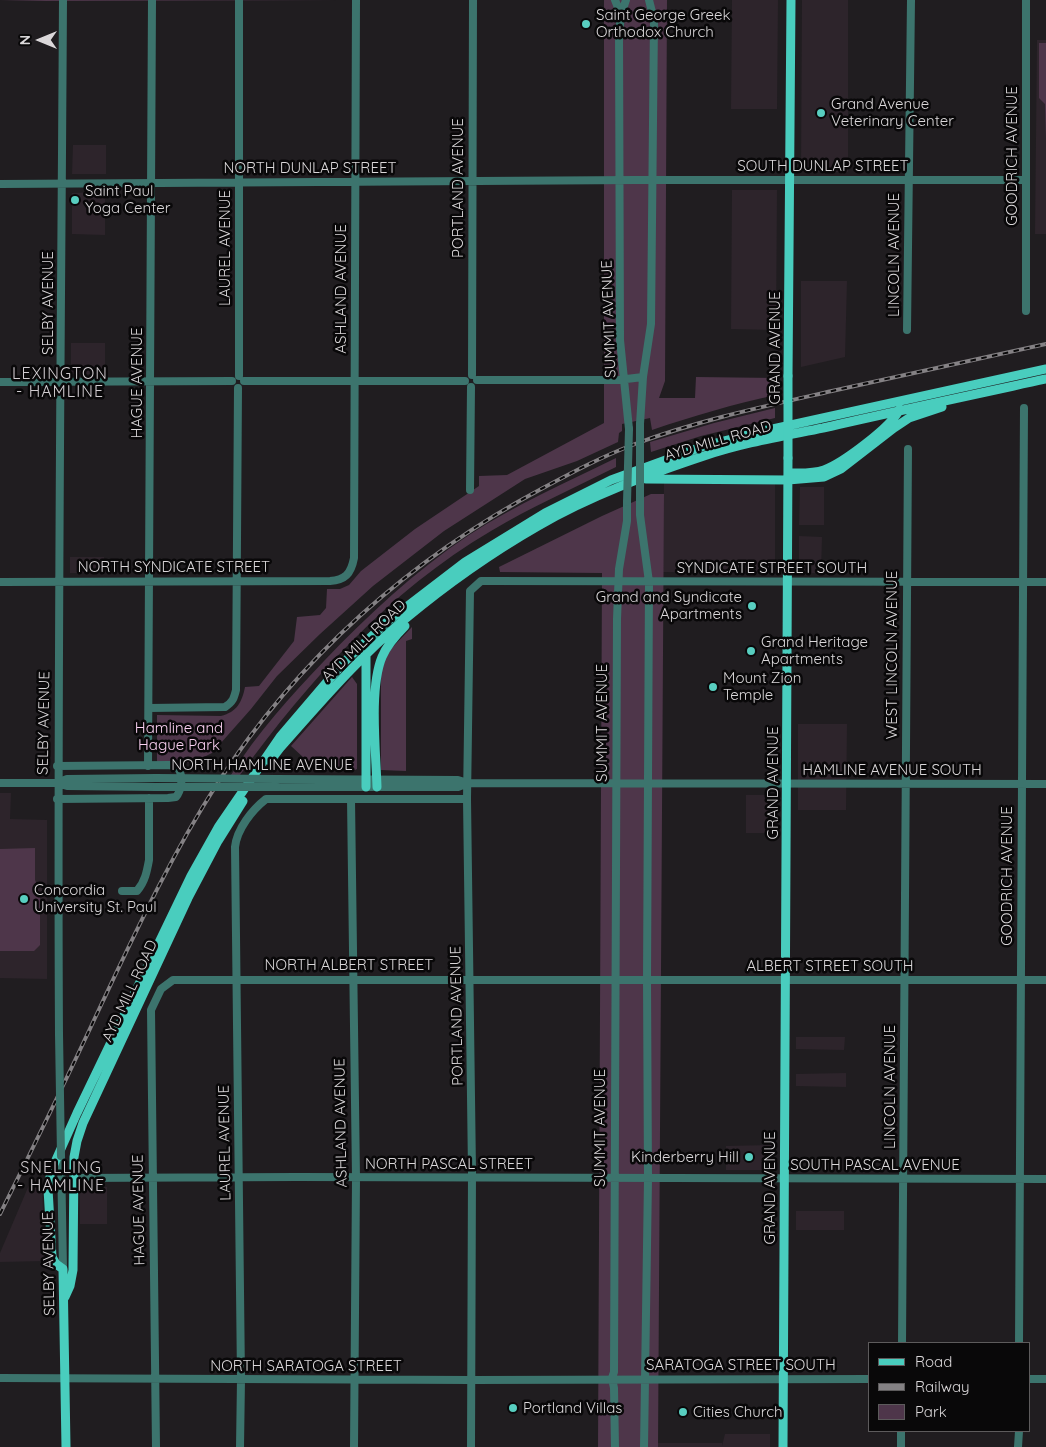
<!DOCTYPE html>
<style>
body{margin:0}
#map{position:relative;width:1046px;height:1447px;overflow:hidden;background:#201d20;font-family:Quicksand,sans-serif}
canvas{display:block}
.legend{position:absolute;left:868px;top:1342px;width:162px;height:90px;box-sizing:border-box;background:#090809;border:1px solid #5d5b5c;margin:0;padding:6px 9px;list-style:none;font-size:15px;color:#dad7d9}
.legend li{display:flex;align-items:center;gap:10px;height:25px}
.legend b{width:25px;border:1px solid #5d5b5c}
.north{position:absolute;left:15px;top:15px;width:50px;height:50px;-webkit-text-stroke:4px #090809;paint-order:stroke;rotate:270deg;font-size:14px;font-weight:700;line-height:20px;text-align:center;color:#dad7d9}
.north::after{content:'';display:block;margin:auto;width:18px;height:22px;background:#dad7d9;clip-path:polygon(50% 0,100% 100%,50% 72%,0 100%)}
</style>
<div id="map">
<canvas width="1046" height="1447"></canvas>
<ul class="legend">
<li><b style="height:6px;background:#49cdbe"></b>Road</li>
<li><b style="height:6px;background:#848184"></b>Railway</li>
<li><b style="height:14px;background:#4e364a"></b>Park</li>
</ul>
<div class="north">N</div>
</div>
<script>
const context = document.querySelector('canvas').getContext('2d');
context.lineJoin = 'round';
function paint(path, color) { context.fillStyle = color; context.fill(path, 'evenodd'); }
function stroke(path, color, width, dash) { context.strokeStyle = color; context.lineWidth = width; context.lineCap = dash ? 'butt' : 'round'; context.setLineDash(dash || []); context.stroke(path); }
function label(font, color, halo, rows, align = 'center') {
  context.font = font + ' Quicksand,sans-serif'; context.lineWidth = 5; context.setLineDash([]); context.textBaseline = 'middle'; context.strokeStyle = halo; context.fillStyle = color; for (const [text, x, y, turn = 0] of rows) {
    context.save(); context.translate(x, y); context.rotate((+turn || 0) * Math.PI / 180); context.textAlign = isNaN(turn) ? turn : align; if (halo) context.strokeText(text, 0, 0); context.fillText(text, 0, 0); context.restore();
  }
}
paint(new Path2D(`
 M732,0H778L777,109H731Z
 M802,0H848V172H801Z
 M1037,40H1046V234H1035Z
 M73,145H106V174H72Z
 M732,190H777L776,330L731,329Z
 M98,192H105V235L72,234V193Z
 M801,281H847L845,357L801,367Z
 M71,343H105V374H71Z
 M664,482L775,484V573L663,572Z
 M800,487H824V525H799Z
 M799,536L822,537L821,573H799Z
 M70,557H104V573H70Z
 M798,724H847L846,810H798Z
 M0,793H11L10,819L47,820V979L0,978Z
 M746,795H774V833H746Z
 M796,1037H845L844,1050L796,1049Z
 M846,1073V1087L796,1086V1074Z
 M772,1145V1170H726V1146Z
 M32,1178L42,1184L45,1261L0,1262V1253Z
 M80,1187H107V1224H80Z
 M796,1211H844V1230H796Z
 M725,1434H770V1447H658V1443H722V1446Z`), '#2d242b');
paint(new Path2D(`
 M0,0H337L46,1Z
 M604,0H667L665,381L659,398H695L696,377L776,378V395C734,404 693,416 652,430L650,418L622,424V431L619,433L618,442L577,461L525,479L444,531L373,586L320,634L277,676L251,709L212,753L192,763L157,762V715L221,716C237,712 242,702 245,687L259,686L294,641L297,617L320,615L326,608L327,589H340L349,585L361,571L415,529L479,486V476L507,475L604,423Z
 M1039,43H1046V139L1045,104L1039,98Z
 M775,408V418L701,436L651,452L650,442L714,423Z
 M616,458V467C574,488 531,507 491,531C389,591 309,680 240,775H231C257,733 290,697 324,661C368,615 415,571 469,535C515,505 567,482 616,458Z
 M651,494H664L658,1447H598L602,573L500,572L499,567L602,516Z
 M412,627V639L406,641V771L381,770V673L387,653Z
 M352,677L357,684V769L355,770H317L291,746Z
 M35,848V880L40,893V945L34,951H0V849Z`), '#4e364a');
stroke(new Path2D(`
 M615,0L621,15
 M626,0L621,15L619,34L620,340L629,429
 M0,184L636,180H1026
 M1026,311V0
 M907,330L911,0
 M472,375L473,0
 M239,376V0
 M477,380H618L643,377
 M244,381H465
 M0,382L232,381
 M640,424L643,377L651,324L654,20L649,0
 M470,490L471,387
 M640,497V515L649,582L647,980L648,1179L644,1447
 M0,582L330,581C345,580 351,574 354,558L356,0
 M149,708L225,707C233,702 234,698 236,690L238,388
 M57,766L169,765C174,766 179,767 180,772C183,779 181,791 176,797L168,798L57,799
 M148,766L152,0
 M276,779L458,780L468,783L1046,784
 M0,783H57L67,786L156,787
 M57,783L67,779L156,778
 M277,787H458L468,783
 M351,799L356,1178L354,1447
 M122,891H137C145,882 147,871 149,860V798
 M59,1034C57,690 61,345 63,0
 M61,1156L63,1269
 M74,1178L297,1177L1046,1179
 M902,1343L908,449
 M1019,1343L1024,408
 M0,1378L471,1380L870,1379
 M1030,1379H1046
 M156,1447L151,1010L161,989L173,980H1046
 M240,1447L241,1379L235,847C237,829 252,810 266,799H467
 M471,1447L472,1171L467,799L470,591L481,581H489L1046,582
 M615,1447L614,1388L612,1378L614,1372L617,619L619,569L627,521V502
 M901,1447V1431
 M1018,1447L1019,1431`), '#3c746d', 8);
stroke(new Path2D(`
 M788,376L791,0
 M788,473C800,473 813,474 824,470C843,463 891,427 900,409
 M646,479L788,480L824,477L841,469L894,428L909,418L942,407
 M270,761L280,748C320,703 359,657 405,619C447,584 491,553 538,526C590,496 647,475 704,456C742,443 784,436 823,428C897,411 972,395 1046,379
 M366,787V652
 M377,787C376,752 369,688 382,657C387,645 396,635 405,626
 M65,1297L70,1286L73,1270L74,1157L77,1141L83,1123L188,898L218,841L243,801
 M66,1447L63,1269L56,1264L52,1257L48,1189L51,1171L77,1113L191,876L219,826L280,737L344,662L388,621L465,562L545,513L611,480L704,446L759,432L1046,369
 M783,1447L788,458`), '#49cdbe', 9);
const rail = new Path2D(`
 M0,1214C35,1144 69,1074 102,1003C137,929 172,854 217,784C298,658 411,558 543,488C573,472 603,456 635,444C699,420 766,406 832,391C903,375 975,360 1046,344`);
stroke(rail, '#848184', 4);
stroke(rail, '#090809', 2, [5.5]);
stroke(new Path2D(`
 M640,424V497
 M627,502L629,429
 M156,778L276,779
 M156,787H277
 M59,1034L61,1156`), '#3c746d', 8);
stroke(new Path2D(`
 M788,376V458`), '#49cdbe', 9);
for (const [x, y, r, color] of [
 [586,24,5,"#58cec0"],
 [821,113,5,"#58cec0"],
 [75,200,5,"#58cec0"],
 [752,606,5,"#58cec0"],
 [751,651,5,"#58cec0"],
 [713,687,5,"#58cec0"],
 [24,899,5,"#58cec0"],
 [749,1157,5,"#58cec0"],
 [513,1408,5,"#58cec0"],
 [683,1412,5,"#58cec0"]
]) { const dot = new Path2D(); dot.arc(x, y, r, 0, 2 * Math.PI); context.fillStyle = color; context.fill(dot); stroke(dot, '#090809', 2); }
label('15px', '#dad7d9', '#090809', [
 ["Saint George Greek",596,15],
 ["Orthodox Church",596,32],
 ["Grand Avenue",831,104],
 ["Veterinary Center",831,121],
 ["Saint Paul",85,191],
 ["Yoga Center",85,208],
 ["Grand and Syndicate",742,597,"right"],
 ["Apartments",742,614,"right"],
 ["Grand Heritage",761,642],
 ["Apartments",761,659],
 ["Mount Zion",723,678],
 ["Temple",723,695],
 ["Concordia",34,890],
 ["University St. Paul",34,907],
 ["Kinderberry Hill",739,1157,"right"],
 ["Portland Villas",523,1408],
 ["Cities Church",693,1412]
], 'left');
label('15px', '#dad7d9', '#090809', [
 ["GOODRICH AVENUE",1012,156,-90],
 ["SOUTH DUNLAP STREET",823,166],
 ["NORTH DUNLAP STREET",310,168],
 ["PORTLAND AVENUE",458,188,-90],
 ["LAUREL AVENUE",225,248,-90],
 ["LINCOLN AVENUE",894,255,-90],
 ["ASHLAND AVENUE",341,289,-90],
 ["SELBY AVENUE",48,303,-90],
 ["SUMMIT AVENUE",609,319,-92],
 ["GRAND AVENUE",775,348,-90],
 ["HAGUE AVENUE",137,383,-90],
 ["AYD MILL ROAD",718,441,-16],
 ["NORTH SYNDICATE STREET",174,567],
 ["SYNDICATE STREET SOUTH",772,568],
 ["AYD MILL ROAD",364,641,-44],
 ["WEST LINCOLN AVENUE",892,655,-90],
 ["SELBY AVENUE",44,723,-89],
 ["SUMMIT AVENUE",602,723,-90],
 ["NORTH HAMLINE AVENUE",262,765],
 ["HAMLINE AVENUE SOUTH",892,770],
 ["GRAND AVENUE",773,783,-90],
 ["GOODRICH AVENUE",1007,876,-90],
 ["NORTH ALBERT STREET",349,965],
 ["ALBERT STREET SOUTH",830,966],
 ["AYD MILL ROAD",130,991,-65],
 ["PORTLAND AVENUE",457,1016,-91],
 ["LINCOLN AVENUE",890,1087,-90],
 ["ASHLAND AVENUE",341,1123,-91],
 ["SUMMIT AVENUE",600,1128,-90],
 ["LAUREL AVENUE",225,1143,-91],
 ["NORTH PASCAL STREET",449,1164],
 ["SOUTH PASCAL AVENUE",875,1165],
 ["GRAND AVENUE",770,1188,-90],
 ["HAGUE AVENUE",139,1210,-91],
 ["SELBY AVENUE",49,1264,-91],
 ["SARATOGA STREET SOUTH",741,1365],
 ["NORTH SARATOGA STREET",306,1366]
]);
label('15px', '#fbd1f2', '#090809', [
 ["Hamline and",179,728],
 ["Hague Park",179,745]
]);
context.letterSpacing = '1px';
label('16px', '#d1ccd0', '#090809', [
 ["LEXINGTON",60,374],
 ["- HAMLINE",60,392],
 ["SNELLING",61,1168],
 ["- HAMLINE",61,1186]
]);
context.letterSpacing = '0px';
</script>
